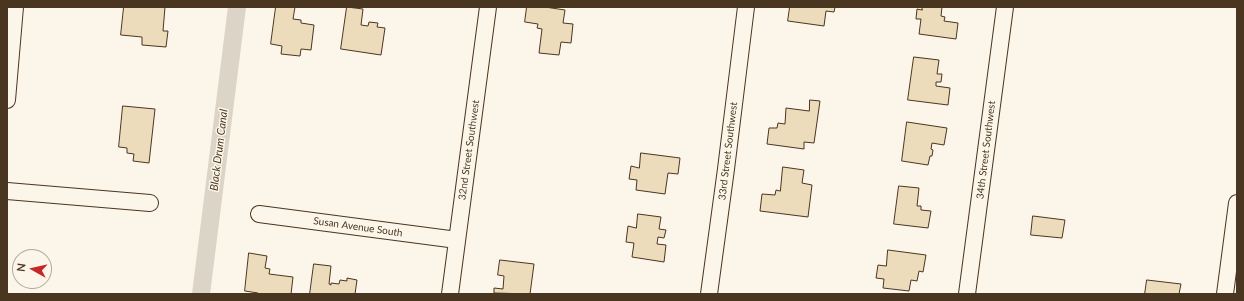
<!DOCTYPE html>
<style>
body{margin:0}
#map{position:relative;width:1244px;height:301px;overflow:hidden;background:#fbf6e9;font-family:Lato,sans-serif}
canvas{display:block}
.frame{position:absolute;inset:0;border:8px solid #4a3520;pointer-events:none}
.north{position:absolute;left:12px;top:249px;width:40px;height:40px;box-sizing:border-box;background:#fbf6e9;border:1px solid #b4a999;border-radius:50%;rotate:278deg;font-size:11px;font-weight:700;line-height:16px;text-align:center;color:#4a3520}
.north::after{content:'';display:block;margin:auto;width:14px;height:18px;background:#c62828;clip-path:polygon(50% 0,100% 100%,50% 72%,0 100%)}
</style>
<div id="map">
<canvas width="1244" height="301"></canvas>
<div class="frame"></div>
<div class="north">N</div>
</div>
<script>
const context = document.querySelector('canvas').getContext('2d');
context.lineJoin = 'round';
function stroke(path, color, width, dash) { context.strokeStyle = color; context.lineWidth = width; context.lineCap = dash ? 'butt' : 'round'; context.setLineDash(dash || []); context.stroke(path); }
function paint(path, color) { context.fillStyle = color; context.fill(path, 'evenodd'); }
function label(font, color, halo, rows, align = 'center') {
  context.font = font + ' Lato,sans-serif'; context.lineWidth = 3; context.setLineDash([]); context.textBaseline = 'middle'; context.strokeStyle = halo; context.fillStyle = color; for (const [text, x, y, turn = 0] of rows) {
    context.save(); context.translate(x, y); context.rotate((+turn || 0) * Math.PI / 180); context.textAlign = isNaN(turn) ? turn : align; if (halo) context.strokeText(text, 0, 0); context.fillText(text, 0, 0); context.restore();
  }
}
stroke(new Path2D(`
 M201,294L237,7`), '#dcd4c6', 18);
const building = new Path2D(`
 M124,7H165L163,31H168L166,47L142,45V37L121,35Z
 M276,7H295L293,19L301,20V23L314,25L311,50L301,49L300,56L281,54L282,46L271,44Z
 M347,7L363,9L361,25L368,26L369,22L378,23L377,27L385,28L381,55L341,49Z
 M527,7H545L565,10L563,23L573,24L571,43L561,42L559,55L539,53L542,29L537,28L538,24L525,22Z
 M790,7H835L834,12L826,11L824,26L788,21Z
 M922,7H942L941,16L945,17L944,21L958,23L956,39L919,34L921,19H916L917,9L922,10Z
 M914,57L939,60L937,74H942L941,82H936V86L950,88L948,105L908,100Z
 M810,100L820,101L814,143L804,142V149L767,144L769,128H777L778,123L785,124L786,108L809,111Z
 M123,106L155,109L149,163L133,161L134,154L127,153V148L119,147Z
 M907,122L947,128L944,145L932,143L931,149L933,150L932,156H930L928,165L902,161Z
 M641,153L680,158L678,174L668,173L665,194L636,190L637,180L629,179L631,166L639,168Z
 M783,167L804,170L802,183L812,185L808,217L760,211L762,194L775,195L776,190L780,191Z
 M899,186L919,188L917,206H921V210L931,211L928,228L894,224Z
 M638,214L661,217L659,229L666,230L664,238L658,237L657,244L666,245L664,262L632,257L634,243L626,242L628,226L636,228Z
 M1033,216L1065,220L1062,238L1031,235Z
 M888,250L926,255L923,272L919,271L917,281L911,280L909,291L883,288L884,279L876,278L878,265L886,266Z
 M249,253L267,256L265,268L270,269L269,274L293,277L291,294H258V293L245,291Z
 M500,260L534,264L530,294L494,293V288L503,289L504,276L498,275Z
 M314,264L331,266L329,284L331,285V283L339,284L340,280L347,281V278L357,280L355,294H310Z
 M1147,280L1181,284L1179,294H1145Z`);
paint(building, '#ecdcbc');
stroke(building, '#4a3520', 1);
const minor = new Path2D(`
 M7,100L15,7
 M7,191L150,203
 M259,214L457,240
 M450,294L488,7
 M709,294L726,169L746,7
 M967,294L1005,7
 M1225,294L1237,203`);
stroke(minor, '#4a3520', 18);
stroke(minor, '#fbf6e9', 16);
label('10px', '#4a3520', '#fbf6e9', [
 ["32nd Street Southwest",469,150,-82],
 ["34th Street Southwest",986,150,-83],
 ["33rd Street Southwest",728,151,-83],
 ["Susan Avenue South",358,227,8]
]);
label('italic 11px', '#4a3520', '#fbf6e9', [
 ["Black Drum Canal",219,150,-83]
]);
</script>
